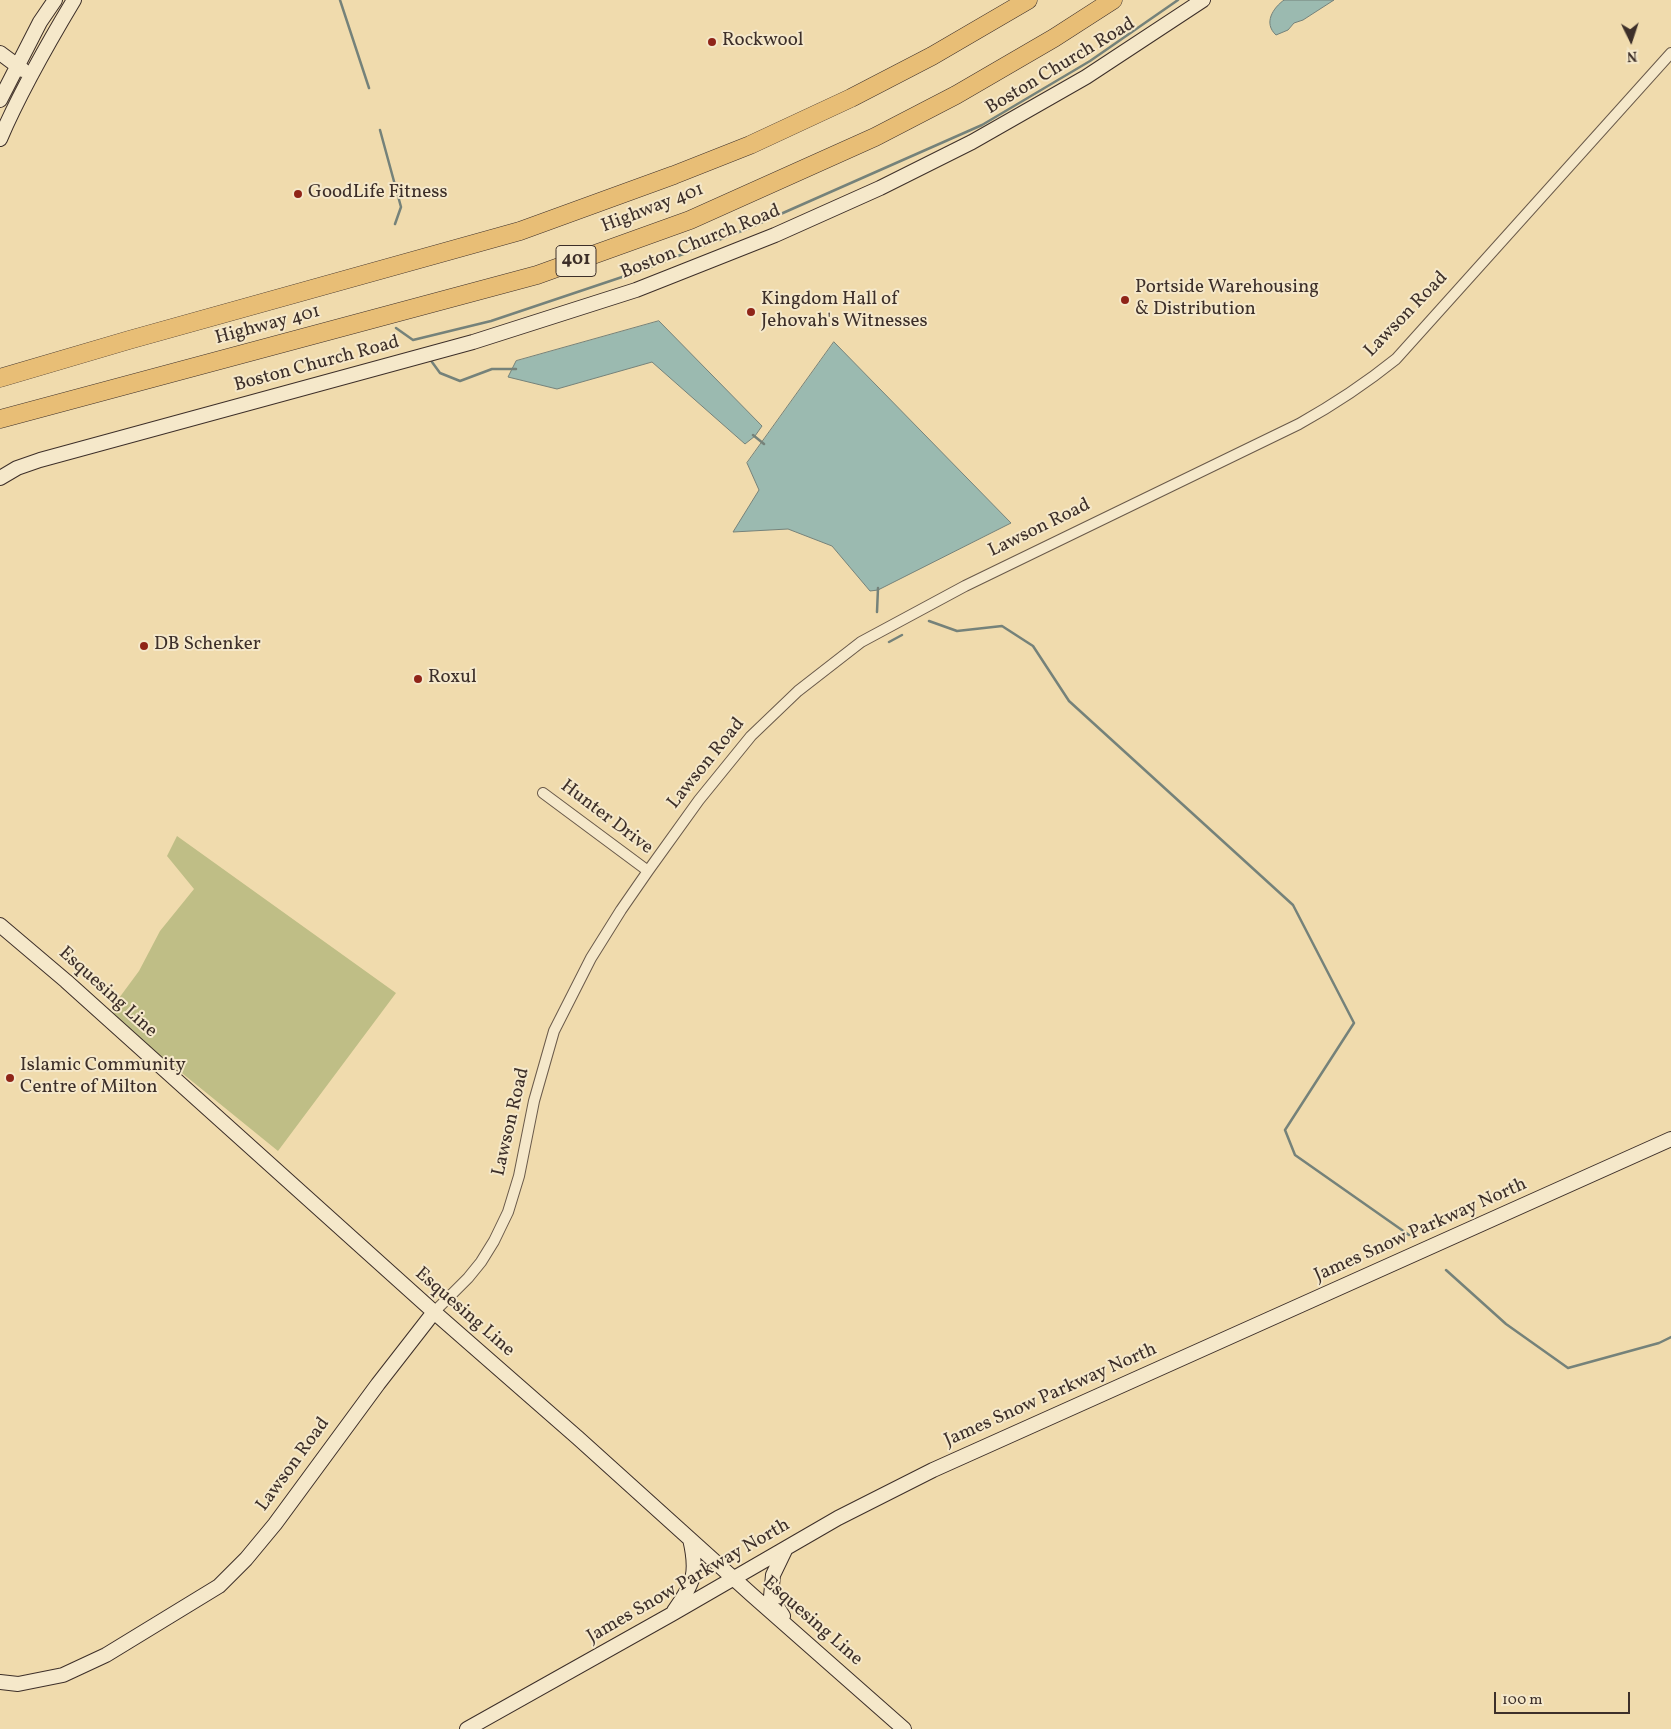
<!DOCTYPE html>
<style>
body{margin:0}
#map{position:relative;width:1671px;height:1729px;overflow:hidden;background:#f0dbad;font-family:Vollkorn,serif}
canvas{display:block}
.north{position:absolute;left:1606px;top:15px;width:50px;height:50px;-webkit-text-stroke:4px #f5e8ca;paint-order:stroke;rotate:176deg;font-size:14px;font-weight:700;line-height:20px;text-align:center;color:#3d2f29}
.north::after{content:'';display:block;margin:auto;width:18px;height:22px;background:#3d2f29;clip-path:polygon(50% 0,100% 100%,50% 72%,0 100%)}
.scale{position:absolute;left:1494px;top:1692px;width:136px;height:22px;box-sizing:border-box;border:2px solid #3d2f29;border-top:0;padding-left:6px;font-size:15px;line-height:18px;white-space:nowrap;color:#3d2f29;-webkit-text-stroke:4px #f5e8ca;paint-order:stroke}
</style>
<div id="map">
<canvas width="1671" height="1729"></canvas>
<div class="north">N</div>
<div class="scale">100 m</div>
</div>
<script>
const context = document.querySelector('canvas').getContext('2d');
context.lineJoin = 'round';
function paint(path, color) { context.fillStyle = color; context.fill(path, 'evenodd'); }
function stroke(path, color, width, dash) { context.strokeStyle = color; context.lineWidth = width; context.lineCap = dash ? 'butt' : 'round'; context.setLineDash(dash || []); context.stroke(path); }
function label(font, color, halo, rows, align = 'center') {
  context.font = font + ' Vollkorn,serif'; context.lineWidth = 4; context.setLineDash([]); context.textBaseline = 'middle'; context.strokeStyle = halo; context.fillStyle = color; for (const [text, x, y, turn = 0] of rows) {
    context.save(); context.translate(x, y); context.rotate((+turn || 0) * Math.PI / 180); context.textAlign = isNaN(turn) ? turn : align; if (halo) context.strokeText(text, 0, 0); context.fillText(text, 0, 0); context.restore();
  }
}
paint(new Path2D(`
 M177,836L396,993L278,1151L108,1013L139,971L160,931L194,889L167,856Z`), '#bfbe86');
const water = new Path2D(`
 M1284,0H1334L1303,20L1294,23L1288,30L1276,35C1263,23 1273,8 1284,0Z
 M659,321L762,426L755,436L745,444L652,362L557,389L508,377L516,361Z
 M834,342L1011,523L878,590L870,591L832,546L788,529L733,532L759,490L747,463Z`);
paint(water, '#9bbab0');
stroke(water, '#75827a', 1);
stroke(new Path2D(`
 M340,0L369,88
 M380,130L401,207L395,224
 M396,328L413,340L491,321L640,271L749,228L982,125L1090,61L1178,0
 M432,362L440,373L460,381L492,369H516
 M753,435L764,444
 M877,612L878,588
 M929,621L957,631L1002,626L1033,646L1069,701L1293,905L1354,1023L1285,1130L1295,1155L1409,1235
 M889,642L902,635
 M1446,1270L1506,1324L1568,1368L1659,1343L1671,1337`), '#75827a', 2.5);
const street = new Path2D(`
 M543,793L648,871
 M434,1312L468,1278L481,1262L494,1241L508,1212L519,1176L534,1101L554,1031L591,958L621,910L648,871L699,800L751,736L798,691L861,642L965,586L1299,424C1333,405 1365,384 1396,359L1671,53`);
const secondary = new Path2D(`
 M0,53L23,70
 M0,100L40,22L55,0
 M0,139C21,90 47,45 74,0
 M0,478L17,468L40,460L473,342L636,290L674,275L775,235L880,188L972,142L1086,77L1203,0
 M0,925L66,981L434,1312L578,1438L752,1595L904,1729
 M674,1611C694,1583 698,1573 690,1539
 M783,1616L771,1597L773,1575L786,1548
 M0,1682L18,1684L63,1675L106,1655L219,1586L246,1559L275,1524L378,1384L434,1312
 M467,1729L672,1614L838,1518L933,1470L1671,1139`);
const highway = new Path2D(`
 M0,378L129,340L520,231L674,175L750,145L851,98L932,56L1028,0
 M0,419L537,275L690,220L875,137L956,95L1054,38L1113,0`);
stroke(street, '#6a5a4a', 12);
stroke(secondary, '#3d2f29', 16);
stroke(highway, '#3d2f29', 19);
stroke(street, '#f5e8ca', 10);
stroke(secondary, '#f5e8ca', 14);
stroke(highway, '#e8be76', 18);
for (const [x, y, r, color] of [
 [712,42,5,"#8f2418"],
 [298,194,5,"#8f2418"],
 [1125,300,5,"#8f2418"],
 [751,312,5,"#8f2418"],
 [144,646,5,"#8f2418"],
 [418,679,5,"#8f2418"],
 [10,1078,5,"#8f2418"]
]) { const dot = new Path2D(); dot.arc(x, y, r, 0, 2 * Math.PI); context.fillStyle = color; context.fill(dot); stroke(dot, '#f5e8ca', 2); }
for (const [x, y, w] of [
 [576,261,40]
]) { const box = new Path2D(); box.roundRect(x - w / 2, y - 15.5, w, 31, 4); context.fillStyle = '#f5e8ca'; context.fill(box); stroke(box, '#3d2f29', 1); }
label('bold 18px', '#3d2f29', null, [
 ["401",576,261]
]);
label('19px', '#3d2f29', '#f5e8ca', [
 ["Rockwool",722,42],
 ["GoodLife Fitness",308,194],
 ["Portside Warehousing",1135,289],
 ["& Distribution",1135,311],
 ["Kingdom Hall of",761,301],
 ["Jehovah's Witnesses",761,323],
 ["DB Schenker",154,646],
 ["Roxul",428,679],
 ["Islamic Community",20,1067],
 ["Centre of Milton",20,1089]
], 'left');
label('19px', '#3d2f29', '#f5e8ca', [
 ["Boston Church Road",1061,67,-31],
 ["Highway 401",653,209,-21],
 ["Boston Church Road",701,243,-22],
 ["Lawson Road",1407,315,-46],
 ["Highway 401",268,326,-15],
 ["Boston Church Road",317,365,-15],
 ["Lawson Road",1040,529,-26],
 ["Lawson Road",707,764,-51],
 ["Hunter Drive",606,818,37],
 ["Esquesing Line",107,993,42],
 ["Lawson Road",512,1122,-77],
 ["James Snow Parkway North",1421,1231,-24],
 ["Esquesing Line",464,1313,41],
 ["James Snow Parkway North",1051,1396,-24],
 ["Lawson Road",294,1465,-54],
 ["James Snow Parkway North",689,1582,-30],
 ["Esquesing Line",812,1622,41]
]);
</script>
